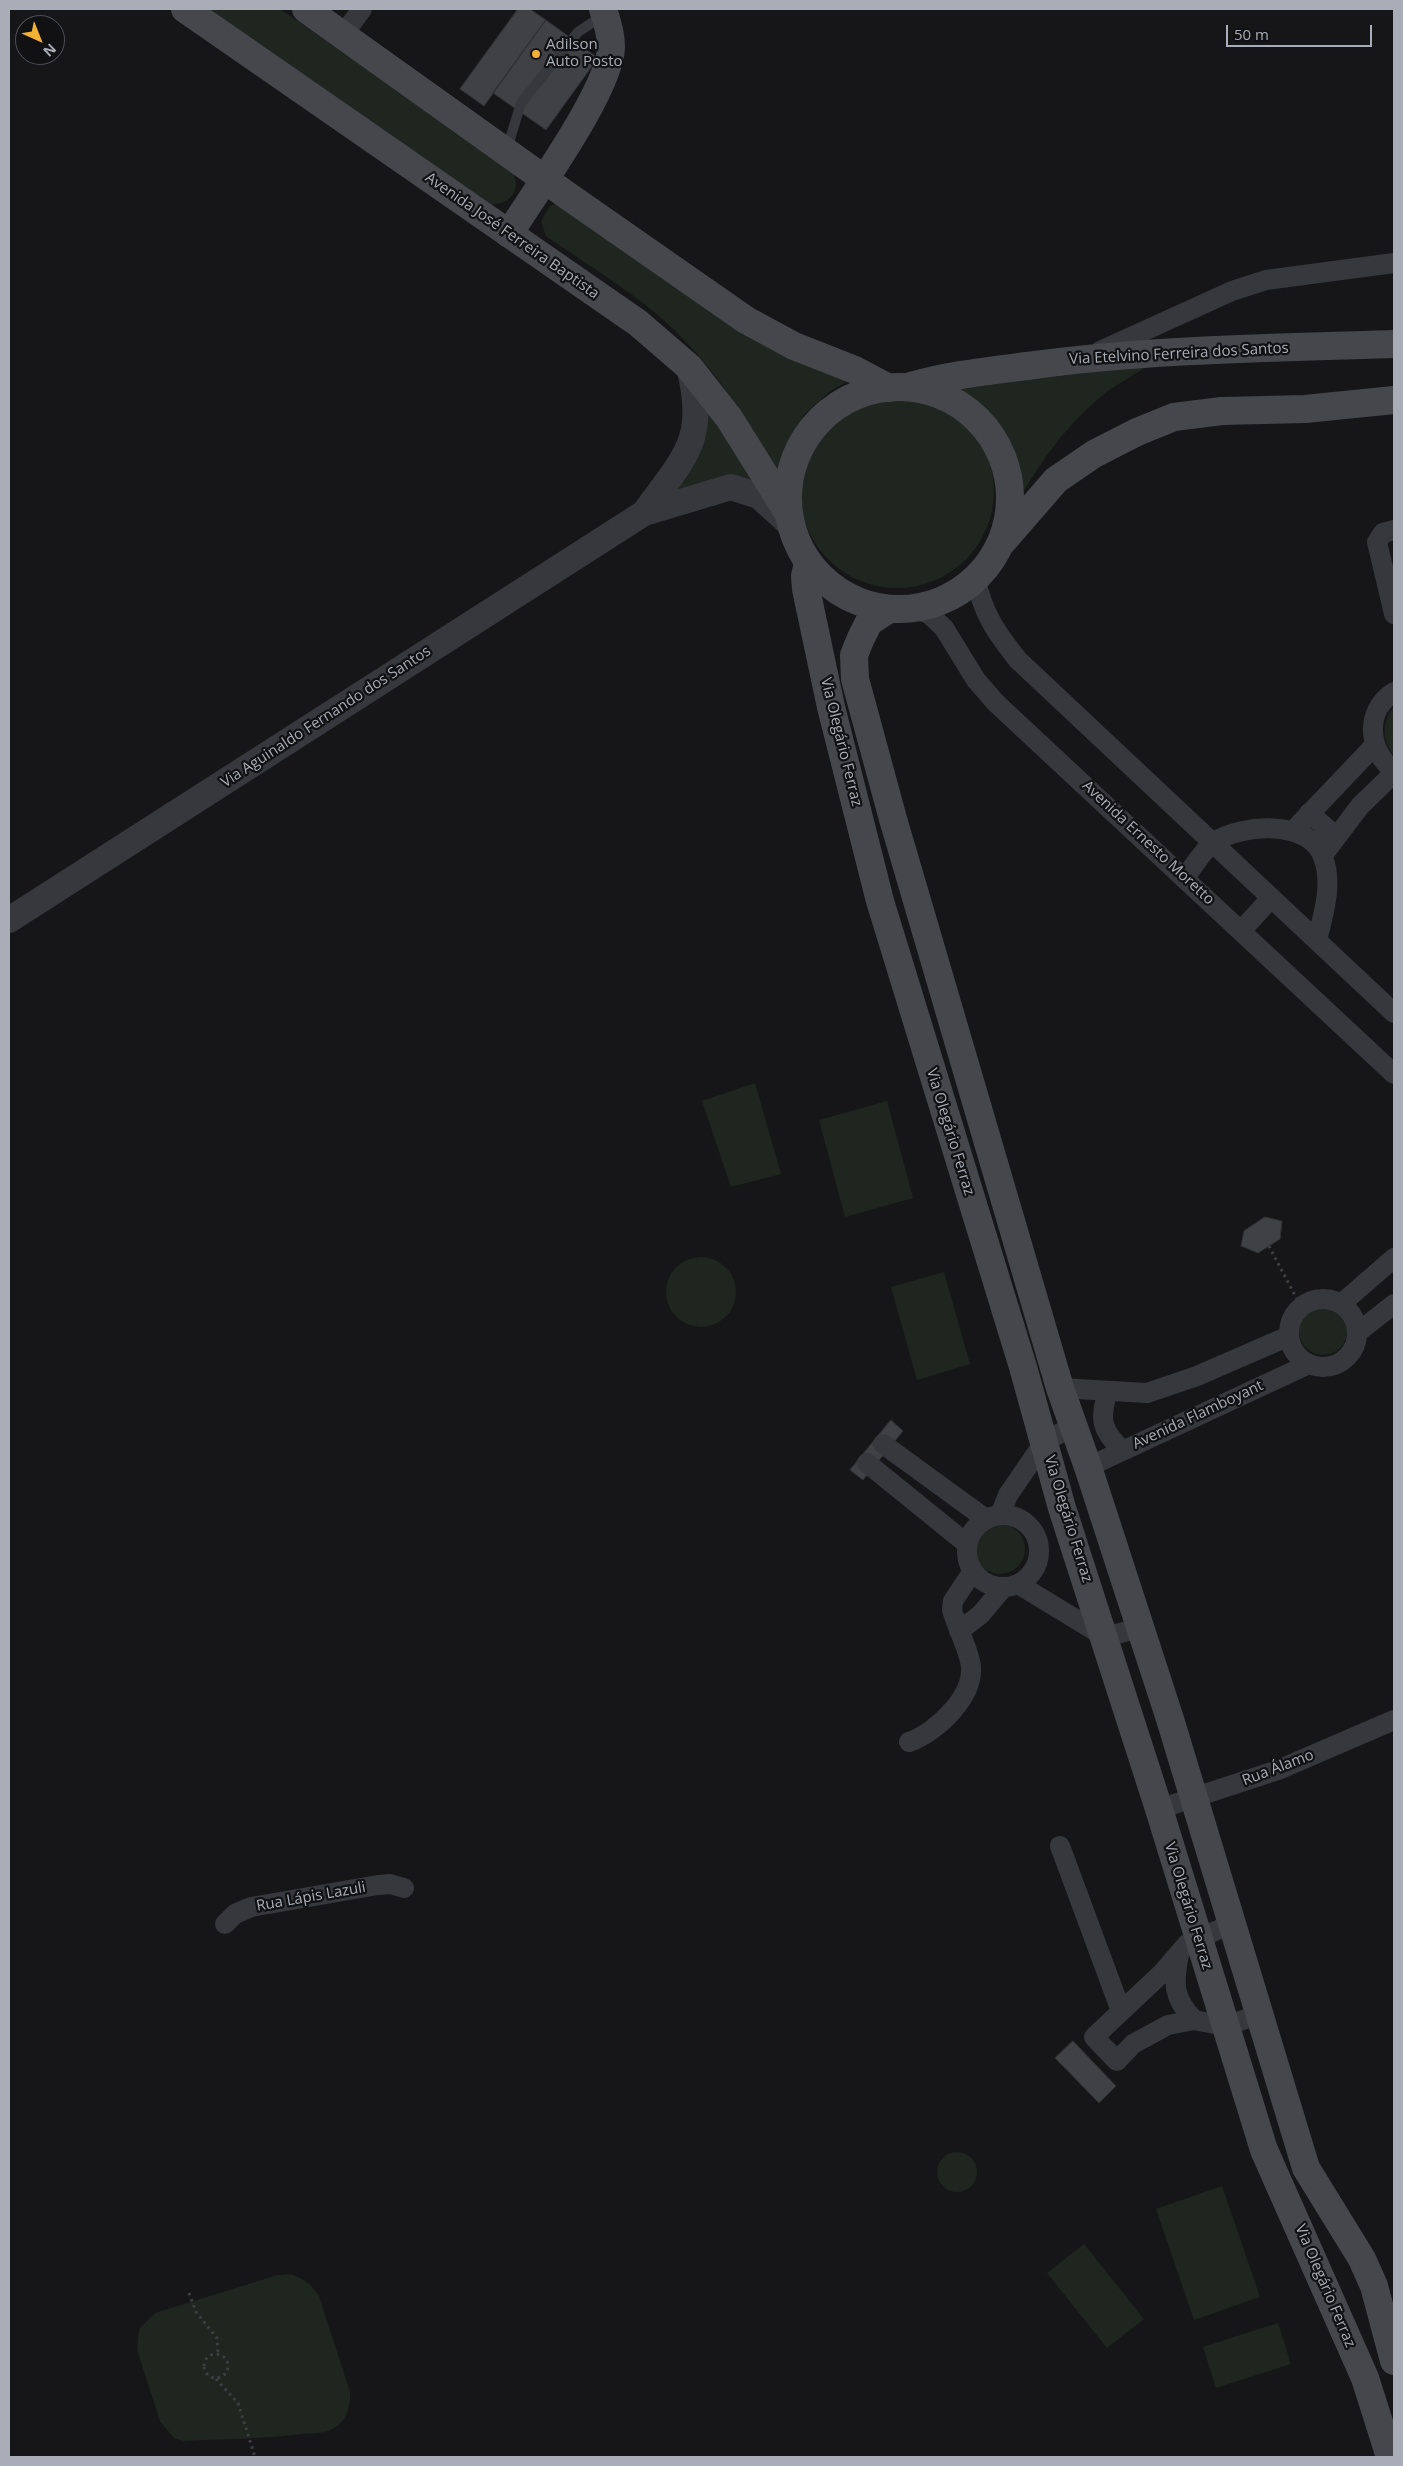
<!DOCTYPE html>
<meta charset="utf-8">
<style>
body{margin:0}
#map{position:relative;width:1403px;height:2466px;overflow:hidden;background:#161618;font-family:"Open Sans",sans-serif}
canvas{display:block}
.frame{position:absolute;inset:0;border:10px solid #a8adb8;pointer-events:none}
.north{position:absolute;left:15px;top:15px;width:50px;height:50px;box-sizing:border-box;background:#111113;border:1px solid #4d4f55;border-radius:50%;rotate:136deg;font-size:14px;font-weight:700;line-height:20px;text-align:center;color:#a8adb8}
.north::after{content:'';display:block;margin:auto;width:18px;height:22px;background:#f2b134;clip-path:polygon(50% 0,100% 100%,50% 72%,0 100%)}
.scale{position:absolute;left:1226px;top:25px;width:146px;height:22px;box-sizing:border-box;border:2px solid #a8adb8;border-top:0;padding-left:6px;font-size:15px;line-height:18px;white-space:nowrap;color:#a8adb8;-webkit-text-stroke:4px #111113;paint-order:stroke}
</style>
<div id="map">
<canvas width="1403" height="2466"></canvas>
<div class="frame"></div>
<div class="north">N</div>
<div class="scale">50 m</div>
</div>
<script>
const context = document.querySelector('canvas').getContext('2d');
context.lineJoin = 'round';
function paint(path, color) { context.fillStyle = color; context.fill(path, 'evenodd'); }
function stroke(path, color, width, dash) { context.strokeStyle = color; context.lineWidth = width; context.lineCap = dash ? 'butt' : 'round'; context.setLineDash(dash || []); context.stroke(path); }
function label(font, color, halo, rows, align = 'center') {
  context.font = font + ' "Open Sans",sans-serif'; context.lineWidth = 4.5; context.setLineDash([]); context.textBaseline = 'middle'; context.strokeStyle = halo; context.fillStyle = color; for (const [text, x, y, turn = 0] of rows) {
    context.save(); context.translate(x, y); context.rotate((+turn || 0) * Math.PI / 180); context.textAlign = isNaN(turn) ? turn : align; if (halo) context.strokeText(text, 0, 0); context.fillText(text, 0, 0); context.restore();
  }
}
paint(new Path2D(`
 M207,9H280L508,167C525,183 513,206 491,204Z
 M555,204H561L852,379L830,391L804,415L787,445L782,463L778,470L773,468C742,410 709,360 659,316C626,288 582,261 546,236L541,221L549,207Z
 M1146,367C1132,376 1117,384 1104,394C1064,427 1039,464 1014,508L1013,470L999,433L974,403L941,383Z
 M800 491a97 97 0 1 1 194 0a97 97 0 1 1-194 0Z
 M705,403L754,480L723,476L679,494L676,486Z
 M1394,707V756C1382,741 1381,722 1394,707Z
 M755,1083L781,1174L731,1187L702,1101Z
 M887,1101L913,1198L845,1217L819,1120Z
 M666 1292a35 35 0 1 1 70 0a35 35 0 1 1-70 0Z
 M944,1272L970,1364L917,1380L891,1287Z
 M1299 1331a24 24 0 1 1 48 0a24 24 0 1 1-48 0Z
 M975 1549a25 25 0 1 1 50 0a25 25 0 1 1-50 0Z
 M937 2172a20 20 0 1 1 40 0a20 20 0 1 1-40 0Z
 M1222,2186L1260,2297L1194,2320L1156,2209Z
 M1084,2244L1144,2319L1107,2348L1047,2273Z
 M290,2274C304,2279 311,2284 319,2296L350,2392C351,2407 346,2424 330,2430C322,2434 309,2433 300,2434C261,2439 223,2439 184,2441L174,2438L160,2421L137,2350L139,2329L155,2313L278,2275Z
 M1278,2323L1291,2364L1216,2388L1203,2347Z`), '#1e261f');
const building = new Path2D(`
 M518,9H530L546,20L484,106L460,89Z
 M546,20L598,58L546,130L493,93Z
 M1265,1217L1282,1221L1280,1239L1258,1253L1241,1246L1244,1231Z
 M891,1420L903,1431L863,1480L850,1470Z
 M1073,2041L1116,2086L1099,2103L1055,2058Z`);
paint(building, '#404145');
stroke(building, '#303034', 1);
stroke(new Path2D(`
 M1269,1246L1301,1307
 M189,2293L196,2312L217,2338L218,2354
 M204 2366a12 12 0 1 1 24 0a12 12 0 1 1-24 0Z
 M216,2379L238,2403L255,2457`), '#3d3f44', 3, [2.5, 4]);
stroke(new Path2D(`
 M507,149L521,103L578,32L604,15`), '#37383d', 10);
stroke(new Path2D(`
 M343,35L362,9
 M1100,351L1232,291L1266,280L1394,263
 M1394,530L1383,533L1377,542L1394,614
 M975,578C984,615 995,631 1018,660L1394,1013
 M912,608L929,614L944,628L976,680L996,703L1394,1074
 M1394,692C1364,711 1368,751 1394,771
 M1309,813L1336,836
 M1294,830L1375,745
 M1323,855L1360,806L1394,773
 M1185,878C1192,868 1205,848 1214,842C1241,824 1310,819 1323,857C1333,883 1324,913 1317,940
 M1242,930L1271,898
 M1289 1333a34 34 0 1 1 68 0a34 34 0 1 1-68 0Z
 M1341,1304L1394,1258
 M1357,1333L1394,1304
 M1060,1388L1147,1393L1197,1376L1289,1336
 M1108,1391C1099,1419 1101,1430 1122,1450
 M883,1444L986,1519
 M867,1463L967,1544
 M1088,1467L1309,1364
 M1000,1515L1008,1495L1045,1441L1072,1427
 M967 1551a36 36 0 1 1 72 0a36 36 0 1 1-72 0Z
 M1018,1584L1105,1637L1139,1628
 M959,1631L980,1615L1004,1587
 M909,1742C937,1732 978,1694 970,1661C966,1644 957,1627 952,1610L953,1601L973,1571
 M1159,1809L1278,1770L1394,1720
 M1060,1846L1121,2011
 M1233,1923L1187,1944L1162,1973L1094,2037L1117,2061L1133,2044L1168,2025L1194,2020L1225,2026L1261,2014
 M225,1924L235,1914L251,1907L378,1885L390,1884L404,1888
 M1179,1955C1173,1984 1173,1998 1194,2020`), '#37383d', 20);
stroke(new Path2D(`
 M644,513C684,457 708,441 689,367
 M9,920L644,513L731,487L759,496L791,525`), '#37383d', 26);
stroke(new Path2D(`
 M185,9L638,323L689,367L729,418L789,514
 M306,9L568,196L746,320L794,346L855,370L889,388
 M509,234C533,195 612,87 611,46C611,34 607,21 603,9
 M911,386C949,375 988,371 1027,366C1149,349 1271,348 1394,344
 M788 498a111 111 0 1 1 222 0a111 111 0 1 1-222 0Z
 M1003,541L1056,480L1094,454L1137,432L1174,417L1222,411L1305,409L1394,400
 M808,563L805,576L806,589L831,707L880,901L1023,1367L1062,1508L1159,1809L1264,2150L1365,2378L1390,2457
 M889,609L869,622L861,638L854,655L855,679L893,819L1060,1388L1088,1467L1170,1719L1306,2168L1362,2259L1374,2286L1394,2361`), '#45474d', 28);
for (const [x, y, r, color] of [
 [536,54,5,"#f2b134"]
]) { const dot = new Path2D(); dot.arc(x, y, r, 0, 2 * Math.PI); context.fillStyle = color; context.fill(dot); stroke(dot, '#111113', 2); }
label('15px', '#a8adb8', '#111113', [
 ["Adilson",546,45],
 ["Auto Posto",546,62]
], 'left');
label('15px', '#a8adb8', '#111113', [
 ["Avenida José Ferreira Baptista",512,236,35],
 ["Via Etelvino Ferreira dos Santos",1179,354,-3],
 ["Via Aguinaldo Fernando dos Santos",326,717,-33],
 ["Via Olegário Ferraz",841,742,76],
 ["Avenida Ernesto Moretto",1148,843,43],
 ["Via Olegário Ferraz",950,1132,73],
 ["Avenida Flamboyant",1198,1415,-25],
 ["Via Olegário Ferraz",1068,1519,73],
 ["Rua Álamo",1278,1768,-21],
 ["Rua Lápis Lazuli",311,1897,-10],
 ["Via Olegário Ferraz",1188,1906,73],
 ["Via Olegário Ferraz",1325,2286,67]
]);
</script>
